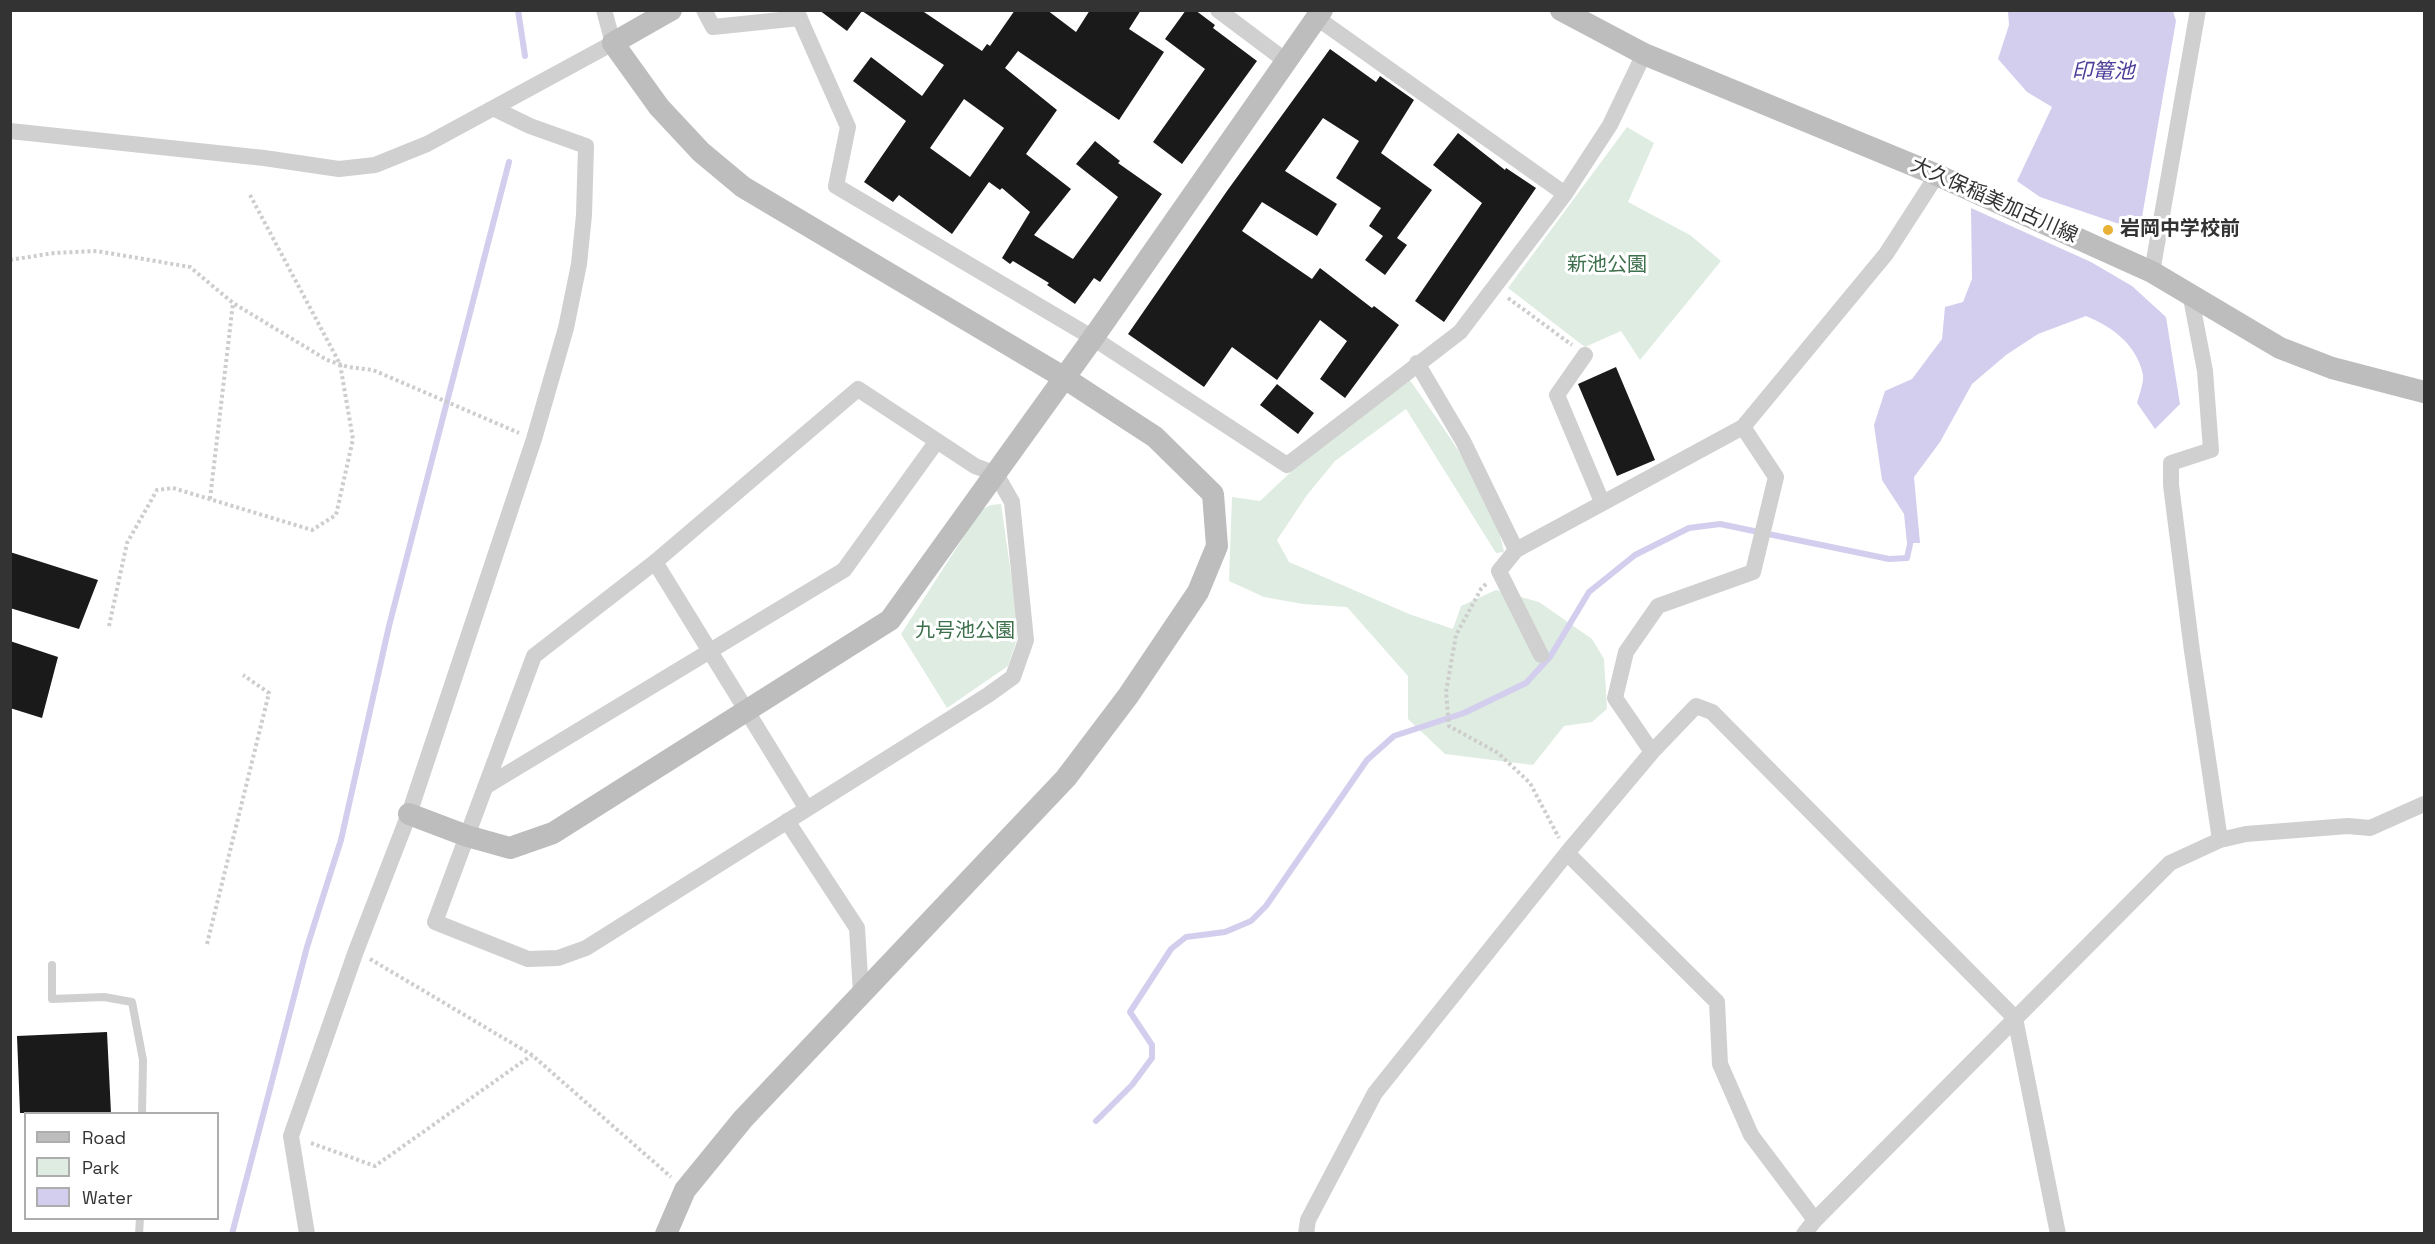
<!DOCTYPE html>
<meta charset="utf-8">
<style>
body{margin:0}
#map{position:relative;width:2435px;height:1244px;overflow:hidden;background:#fff;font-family:"Space Grotesk",sans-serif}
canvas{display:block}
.frame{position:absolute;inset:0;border:12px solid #333;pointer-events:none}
.legend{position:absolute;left:24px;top:1112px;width:195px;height:108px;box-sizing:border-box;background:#fff;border:2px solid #adadad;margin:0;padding:8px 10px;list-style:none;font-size:18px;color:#333}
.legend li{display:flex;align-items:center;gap:12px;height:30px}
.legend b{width:30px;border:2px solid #adadad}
</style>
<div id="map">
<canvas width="2435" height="1244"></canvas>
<div class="frame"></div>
<ul class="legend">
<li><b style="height:8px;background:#bdbdbd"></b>Road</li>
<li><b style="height:16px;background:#dfece2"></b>Park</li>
<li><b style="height:16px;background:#d3ceee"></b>Water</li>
</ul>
</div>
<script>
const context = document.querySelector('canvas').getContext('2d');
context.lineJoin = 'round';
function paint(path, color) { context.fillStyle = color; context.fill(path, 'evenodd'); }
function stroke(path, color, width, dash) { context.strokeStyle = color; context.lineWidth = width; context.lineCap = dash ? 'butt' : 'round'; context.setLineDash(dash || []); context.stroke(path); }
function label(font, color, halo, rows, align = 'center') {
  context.font = font + ' "Space Grotesk","Noto Sans JP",sans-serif'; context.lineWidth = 6; context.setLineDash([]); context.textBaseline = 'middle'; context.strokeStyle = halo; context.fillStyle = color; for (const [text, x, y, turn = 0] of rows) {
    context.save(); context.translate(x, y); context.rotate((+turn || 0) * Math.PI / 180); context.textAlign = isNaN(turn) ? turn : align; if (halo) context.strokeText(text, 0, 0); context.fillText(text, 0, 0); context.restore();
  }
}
paint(new Path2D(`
 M1627,127L1654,143L1628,202L1690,235L1721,261L1640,360L1621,331L1585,347L1508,288Z
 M1409,379C1442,426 1494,495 1504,552L1496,553L1406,409L1335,461L1307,495L1277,540L1289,562L1409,614L1453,629L1461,606L1496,590L1539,602L1592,639L1604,659L1607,709L1592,722L1564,726L1533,765L1445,754L1408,719V676L1347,607L1303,604L1264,597L1229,581L1232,497L1260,501L1293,470Z
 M1001,504L1018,623L1017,639L1008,666L947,708L901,634L981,510L991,505Z`), '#dfece2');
paint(new Path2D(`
 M2008,11H2173L2176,21L2142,217L2128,227L2040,197L2017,181L2052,107L2027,92L1998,59L2009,25Z
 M1971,208L2091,262L2132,286L2166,317L2180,404L2155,429L2137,403C2139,395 2144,383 2143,375C2137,345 2113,327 2086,316L2038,334L2006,355L1972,384L1940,442L1914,477L1920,543H1907L1904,514L1882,480L1874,425L1885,391L1912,379L1942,339L1945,307L1963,302L1972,279Z`), '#d3ceee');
stroke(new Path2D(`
 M518,10L525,56
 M1096,1121L1132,1085L1152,1058V1045L1130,1012L1171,949L1186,937L1225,932L1251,921L1266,906L1367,760L1394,736L1464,713L1526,683L1550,657L1589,592L1635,555L1689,528L1720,524L1889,559L1907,558L1912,535
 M232,1234L307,947L341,840L389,626L509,162`), '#d3ceee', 6);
paint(new Path2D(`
 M819,10H921L982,51L987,44L990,46L1015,10H1047L1076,32L1090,10H1141L1129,29L1164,52L1119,120L1018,51L1005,68L1057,110L1026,154L1071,189L1034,235L1073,259L1118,197L1076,164L1095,141L1120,161L1118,163L1162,194L1100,282L1094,278L1075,304L1047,285L1049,283L1013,261L1010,264L1002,258L1030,212L1002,188L1000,190L989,182L952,234L899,195L893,202L864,182L906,121L853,81L871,57L922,96L944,65L862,11L847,31ZM964,99L1004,128L970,177L930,148Z
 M1186,10H1195L1215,25L1213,28L1257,61L1182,164L1153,142L1205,69L1165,39Z
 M1330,49L1376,82L1380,76L1414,100L1381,153L1432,190L1397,238L1407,245L1385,275L1365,260L1383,236L1369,226L1381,208L1336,178L1359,141L1323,118L1285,171L1337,204L1317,236L1262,202L1242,231L1312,279L1320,268L1372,308L1374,306L1399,325L1345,398L1320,379L1347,341L1320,320L1277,380L1232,347L1204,387L1128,334L1227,191Z
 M1458,133L1505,170L1506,168L1536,188L1444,322L1415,301L1482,203L1433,165Z
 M1616,367L1655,460L1617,476L1578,384Z
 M1277,384L1314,413L1298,434L1260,405Z
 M10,552L98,580L79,629L10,608Z
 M10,641L58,657L42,718L10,708Z
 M107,1032L111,1113H20L17,1036Z`), '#1a1a1a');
stroke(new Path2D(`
 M10,260L54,253L97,251L190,267L233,303L327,360L348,367L373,370L519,433
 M1508,298L1572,345
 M210,499L233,303
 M1486,584L1481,589L1456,635L1446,692L1449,726L1498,753L1530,783L1559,838
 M109,626L127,543L157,490L173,488L312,530L336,515L353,439L340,364L250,195
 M207,944L269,693L243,675
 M370,959L532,1055L671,1177
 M311,1143L375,1166L532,1055`), '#cdcdcd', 4, [3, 3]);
stroke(new Path2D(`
 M52,965V999L104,997L132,1002L143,1060L142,1114
 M139,1234L140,1218`), '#d0d0d0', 8);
stroke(new Path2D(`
 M704,10L713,27L800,18
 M796,10L848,127L836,186L1093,338L1287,465L1460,332L1565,194L1610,125L1644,54
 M1218,10L1286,61
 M1317,18L1565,194
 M10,131L264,158L339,169L375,165L427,144L613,43L604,10
 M2152,272L2198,10
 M2190,293L2205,371L2211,450L2171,463V485L2192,651L2220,840
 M1585,355L1557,395L1602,502
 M1417,363L1463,441L1516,550L1743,427L1886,254L1937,175
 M858,389L975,466L996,474L1012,502L1026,640L1013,677L988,695L586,948L558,958L528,959L435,922L534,656L655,562Z
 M1516,550L1499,571L1541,655
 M655,562L807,809
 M1652,752L1615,698L1626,652L1658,606L1753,572L1776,477L1743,427
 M485,787L844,570L937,441
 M787,821L857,928L861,993
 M1567,853L1717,1002L1720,1064L1751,1135L1815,1220
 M307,1234L291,1136L356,951L409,814L534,439L566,328L579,264L584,215L586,146L530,126L493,108
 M1306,1234L1308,1220L1375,1093L1567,853L1652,752L1696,706L1712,712L2015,1018L2058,1234
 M1804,1234L1815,1220L2170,863L2220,840L2246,834L2348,826L2370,828L2424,804`), '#d0d0d0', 16);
stroke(new Path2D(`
 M1561,10L1644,54L1937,175L2152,272L2280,348L2332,368L2424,392
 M409,814L467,836L510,848L553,833L890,620L1093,338L1322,10
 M666,1234L685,1190L743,1119L1066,778L1128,696L1198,592L1217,546L1213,494L1155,437L1063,377L743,187L701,152L659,107L613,43L671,10`), '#bdbdbd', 22);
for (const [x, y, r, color] of [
 [2108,230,6,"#e8b237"]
]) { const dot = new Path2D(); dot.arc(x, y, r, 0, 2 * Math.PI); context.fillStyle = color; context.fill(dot); stroke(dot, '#fff', 2); }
label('20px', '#333', '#fff', [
 ["大久保稲美加古川線",1994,201,24]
]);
label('bold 20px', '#333', '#fff', [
 ["岩岡中学校前",2120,230]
], 'left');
label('20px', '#3e704d', '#fff', [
 ["新池公園",1607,266],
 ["九号池公園",965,632]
]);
label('italic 21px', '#4c3e98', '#fff', [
 ["印篭池",2103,72]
]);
</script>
